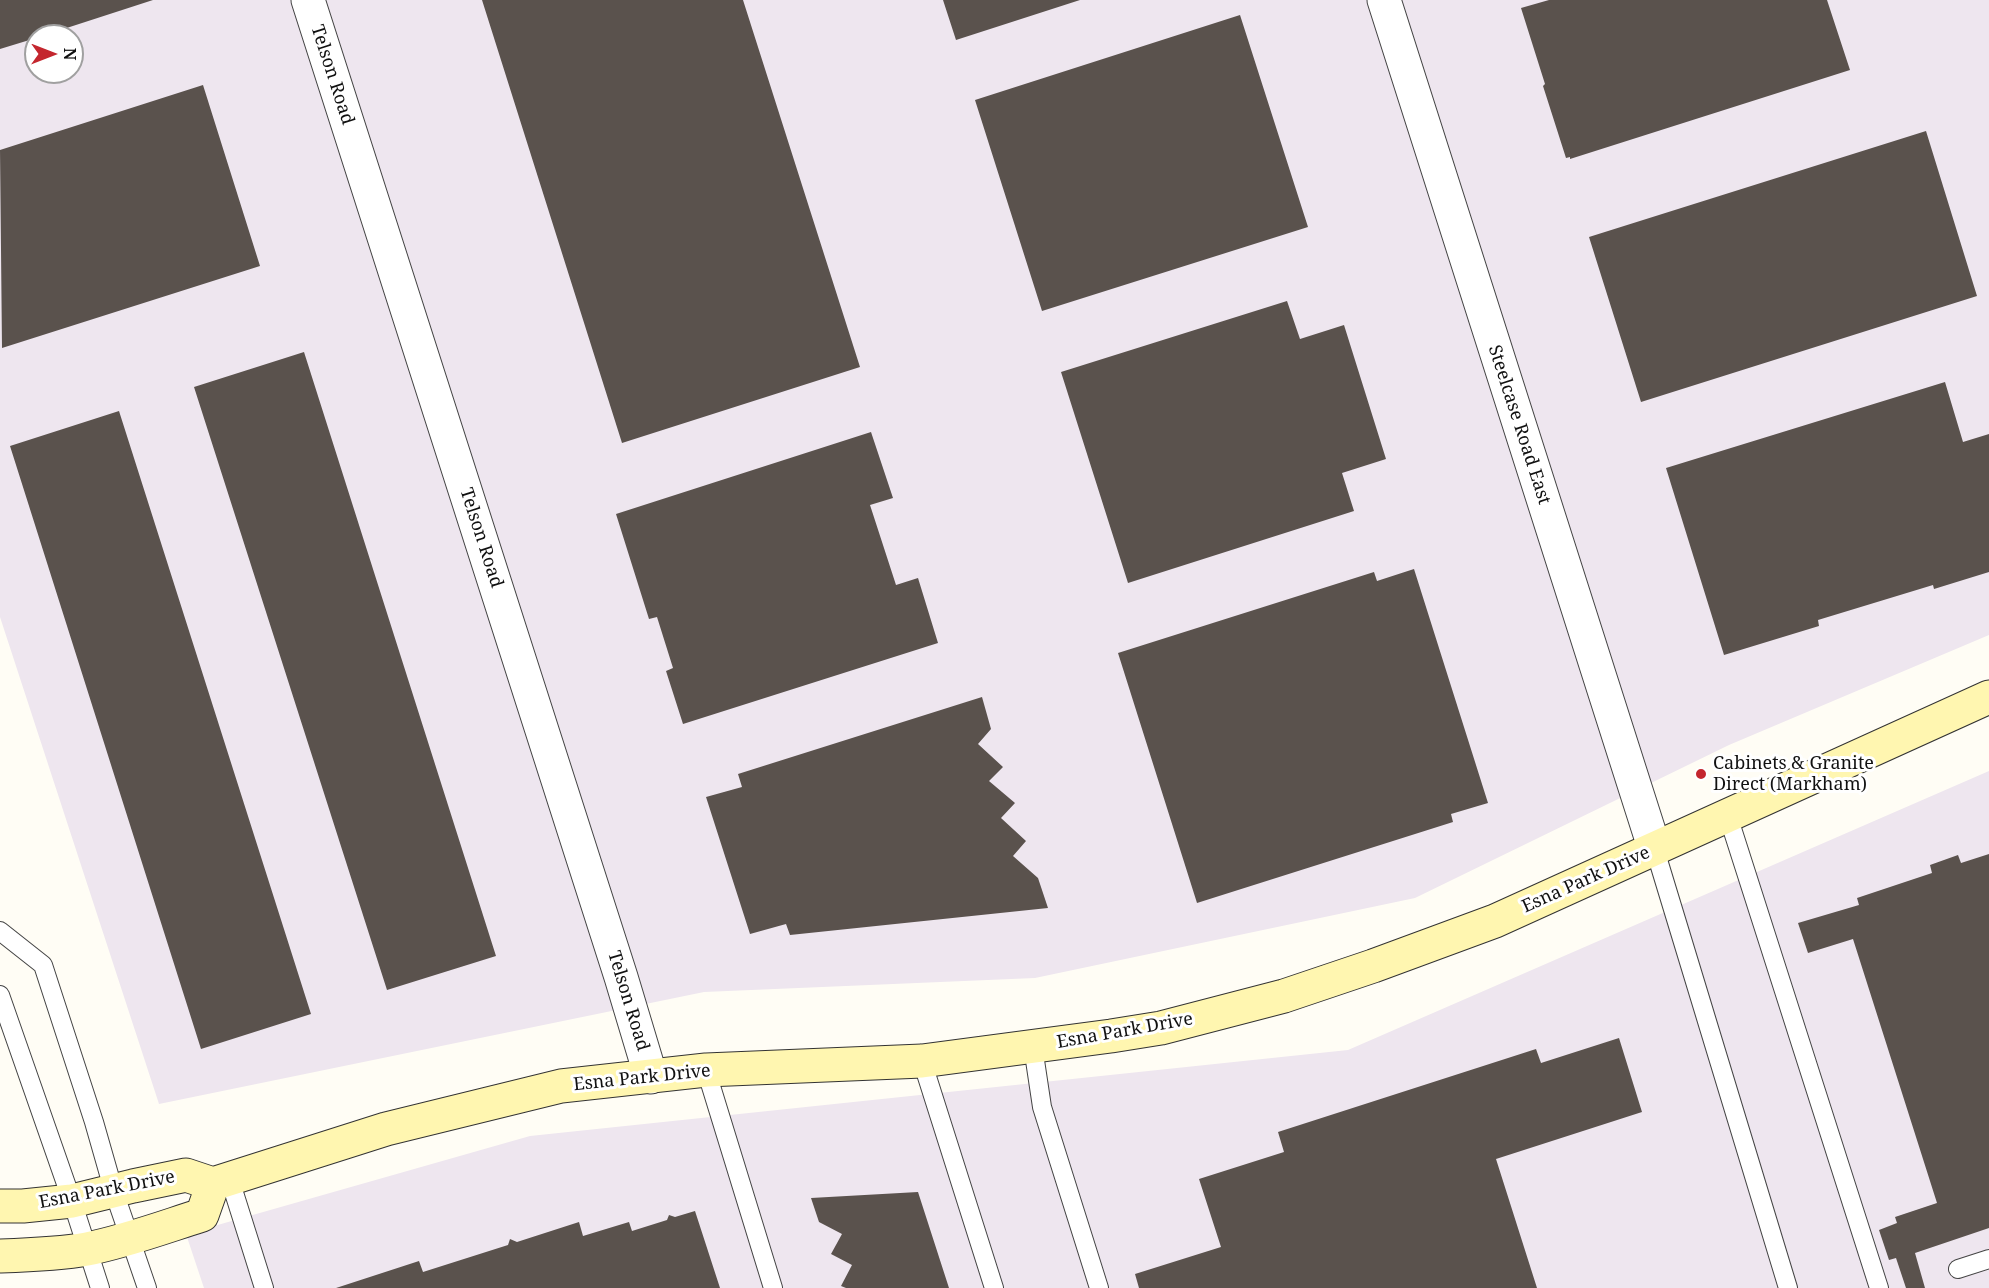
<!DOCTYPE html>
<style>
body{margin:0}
#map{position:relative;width:1989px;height:1288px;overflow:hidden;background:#fffdf5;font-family:"Noto Serif",serif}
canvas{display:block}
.north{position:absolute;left:24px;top:24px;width:60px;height:60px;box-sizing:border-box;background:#fff;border:2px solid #a0a0a0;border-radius:50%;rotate:90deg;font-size:16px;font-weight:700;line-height:24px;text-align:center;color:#111}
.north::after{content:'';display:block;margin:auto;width:21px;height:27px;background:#c4262e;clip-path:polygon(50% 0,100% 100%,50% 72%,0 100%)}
</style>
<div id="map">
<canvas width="1989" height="1288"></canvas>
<div class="north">N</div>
</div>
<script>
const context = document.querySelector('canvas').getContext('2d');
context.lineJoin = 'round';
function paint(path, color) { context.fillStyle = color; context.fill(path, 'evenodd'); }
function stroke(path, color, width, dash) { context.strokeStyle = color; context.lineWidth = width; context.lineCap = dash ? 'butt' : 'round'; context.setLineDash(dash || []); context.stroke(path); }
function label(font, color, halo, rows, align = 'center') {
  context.font = font + ' "Noto Serif",serif'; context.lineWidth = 6; context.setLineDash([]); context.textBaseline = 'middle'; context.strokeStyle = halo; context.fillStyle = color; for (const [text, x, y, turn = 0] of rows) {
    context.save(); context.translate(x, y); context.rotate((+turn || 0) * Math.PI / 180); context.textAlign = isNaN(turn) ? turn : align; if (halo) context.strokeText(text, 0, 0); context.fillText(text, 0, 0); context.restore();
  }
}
paint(new Path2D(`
 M0,0H1989V635L1729,745L1415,898L1035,978L704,992L159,1104L0,617ZM36,36H72V72H36Z
 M1989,771V1288H204L186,1234L530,1136L1348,1050Z`), '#eee6ef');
paint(new Path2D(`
 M0,0H153L42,36H36V38L0,49Z
 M482,0H743L860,367L622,443Z
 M943,0H1080L956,40Z
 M1549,0H1827L1850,70L1570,159V157L1566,158L1543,86L1545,84L1521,8Z
 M1240,15L1308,227L1042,311L975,100Z
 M203,85L260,266L2,348L0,150Z
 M1926,131L1977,296L1641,402L1589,237Z
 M1287,301L1300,339L1344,325L1386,459L1342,473L1354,511L1128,583L1061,372Z
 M304,352L496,956L387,990L194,387Z
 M1945,382L1963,442L1989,434V572L1934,589L1933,585L1818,620L1819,626L1724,655L1666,468Z
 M119,411L311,1014L201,1049L10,446Z
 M871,432L893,498L870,505L896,585L918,578L938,643L683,724L666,671L673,668L657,617L649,619L616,514Z
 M1414,569L1488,803L1451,814L1453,822L1197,903L1118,653L1374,572L1377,581Z
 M982,697L991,729L978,744L1003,767L989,781L1015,803L1001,818L1026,841L1013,856L1038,878L1048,908L790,935L786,924L750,934L706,797L742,787L738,774Z
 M1989,854V1228L1915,1253L1925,1288H1906L1896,1258L1889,1260L1879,1230L1897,1223L1895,1217L1937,1203L1853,939L1808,953L1798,923L1859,905L1857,898L1932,873L1930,865L1958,855L1961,863Z
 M1619,1038L1642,1112L1496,1159L1537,1288H1139L1135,1274L1221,1247L1199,1179L1284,1152L1278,1132L1536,1049L1541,1063Z
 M918,1192L949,1288H846L841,1286L852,1265L831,1254L842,1234L819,1222L811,1198Z
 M695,1211L720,1288H336L419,1261L423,1272L508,1245L510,1239L517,1242L579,1222L583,1236L629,1222L632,1231L667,1220L669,1215L675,1217Z`), '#5a524d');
const lane = new Path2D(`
 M1728,816L1879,1288
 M1655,850L1788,1288
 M0,931L43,965L94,1122L114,1192L147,1288
 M0,995L72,1201L100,1288
 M1033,1047L1042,1107L1099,1288
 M922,1061L994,1288
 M706,1070L773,1288
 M230,1180L264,1288
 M1958,1269L1989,1259`);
const street = new Path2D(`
 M308,0L621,977L651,1077
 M1384,0L1655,850`);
const secondary = new Path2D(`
 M0,1206H23L72,1201L133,1186L186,1175L213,1184L386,1129L561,1086L706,1070L922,1061L1111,1036L1161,1028L1284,996L1373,966L1495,921L1989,697
 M0,1256C29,1255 59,1254 87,1249C127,1241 164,1227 202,1215L213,1184`);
stroke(lane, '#444', 20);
stroke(street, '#444', 35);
stroke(secondary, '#333', 35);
stroke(lane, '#fff', 18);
stroke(street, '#fff', 33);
stroke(secondary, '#fff6b0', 33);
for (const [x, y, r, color] of [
 [1701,774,6,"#c4262e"]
]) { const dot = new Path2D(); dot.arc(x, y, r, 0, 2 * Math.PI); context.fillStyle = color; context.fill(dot); stroke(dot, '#fff', 2); }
label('18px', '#111', '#fff', [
 ["Telson Road",332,75,72],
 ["Steelcase Road East",1519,425,72],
 ["Telson Road",481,538,72],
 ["Esna Park Drive",1586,880,-24],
 ["Telson Road",628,1001,73],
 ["Esna Park Drive",1125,1031,-10],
 ["Esna Park Drive",642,1078,-6],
 ["Esna Park Drive",107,1190,-11]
]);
label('18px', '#111', '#fff', [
 ["Cabinets & Granite",1713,764],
 ["Direct (Markham)",1713,785]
], 'left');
</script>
